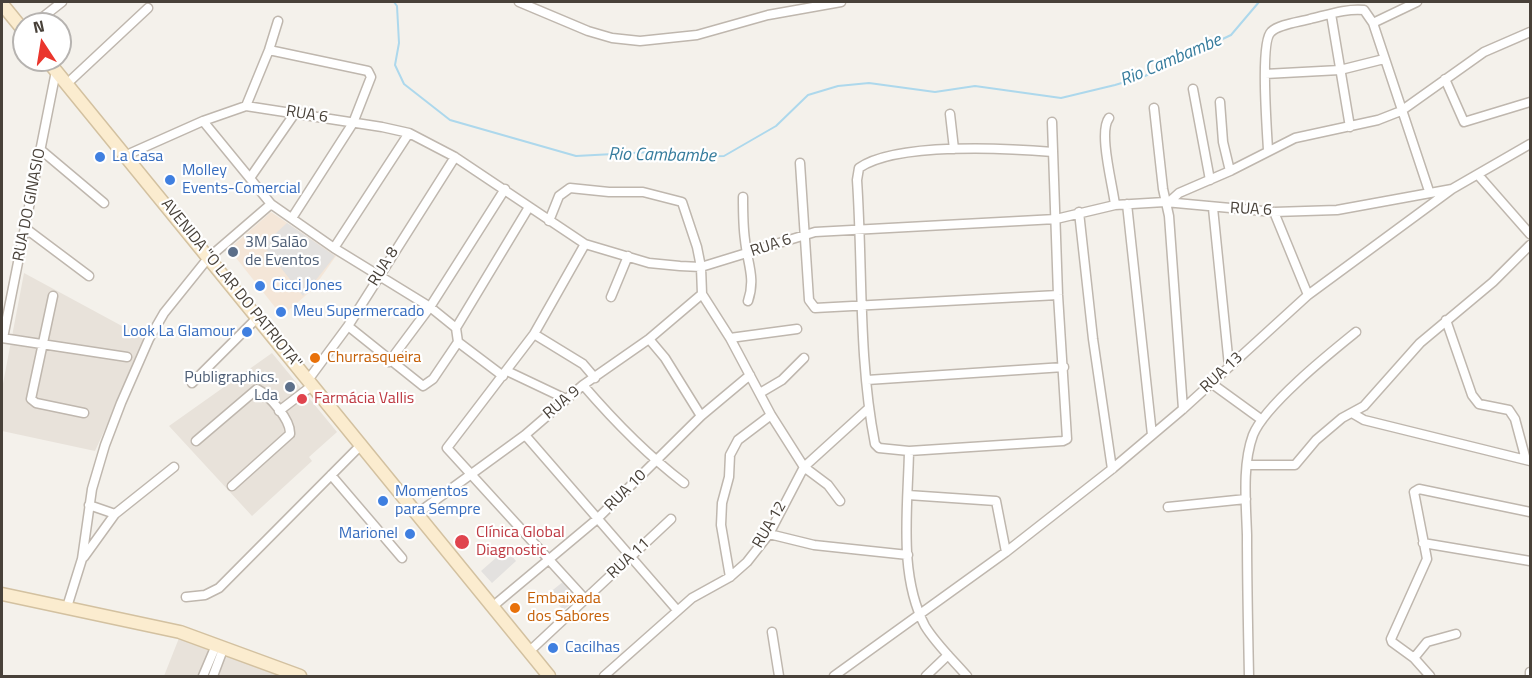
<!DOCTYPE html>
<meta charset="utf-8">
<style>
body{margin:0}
#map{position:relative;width:1532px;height:678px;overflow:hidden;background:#f4f1eb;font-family:"Titillium Web",sans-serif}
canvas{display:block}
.frame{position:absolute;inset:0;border:3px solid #484139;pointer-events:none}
.north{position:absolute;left:12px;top:12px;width:60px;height:60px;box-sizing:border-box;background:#fff;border:2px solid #b6b3b0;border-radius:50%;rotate:348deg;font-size:16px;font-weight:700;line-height:24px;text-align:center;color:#484139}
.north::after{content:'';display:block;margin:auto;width:21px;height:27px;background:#ea362d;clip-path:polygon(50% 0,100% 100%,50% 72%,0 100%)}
</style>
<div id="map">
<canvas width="1532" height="678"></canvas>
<div class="frame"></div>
<div class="north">N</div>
</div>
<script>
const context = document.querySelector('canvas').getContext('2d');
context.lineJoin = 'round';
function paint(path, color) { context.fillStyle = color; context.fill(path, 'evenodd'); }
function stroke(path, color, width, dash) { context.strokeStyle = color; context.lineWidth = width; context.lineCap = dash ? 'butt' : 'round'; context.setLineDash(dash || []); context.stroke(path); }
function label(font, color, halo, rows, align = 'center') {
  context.font = font + ' "Titillium Web",sans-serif'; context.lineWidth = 4.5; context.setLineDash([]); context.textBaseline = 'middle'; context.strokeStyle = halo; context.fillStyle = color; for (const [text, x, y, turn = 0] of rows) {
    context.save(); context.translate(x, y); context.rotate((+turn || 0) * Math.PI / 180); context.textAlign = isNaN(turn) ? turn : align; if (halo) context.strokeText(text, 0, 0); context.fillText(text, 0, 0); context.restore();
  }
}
paint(new Path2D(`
 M24,273L146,339L95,451L2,431V389Z
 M272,353L337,432L309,457L312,461L252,516L169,426Z
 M181,633L228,651L295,676H164Z`), '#e8e2da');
paint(new Path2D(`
 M271,212L336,256L312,290L282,316L229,249Z`), '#f4e6d8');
paint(new Path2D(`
 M287,223L335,256L303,296L263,245Z
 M506,549L516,561L492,583L481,571Z
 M564,581L579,598L563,610L549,593Z`), '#e3e1df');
stroke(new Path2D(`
 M394,2L397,6L399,43L395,65L404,84L450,120L576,156L651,152L691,157L724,156L776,126L808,95L838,86L869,83L935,92L975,86L1061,98L1115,85L1145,76L1231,35L1259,2`), '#add8ec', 2);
const minor = new Path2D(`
 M519,2L588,31L612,38L640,41L697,35L768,15L841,2
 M1331,14L1350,127
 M1373,23L1417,2
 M34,24L62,2
 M269,50L368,71L371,77L353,123L292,218
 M1265,74L1340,70L1384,59
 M72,79L148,8
 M1445,79L1464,122L1530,102
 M1193,89L1210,180
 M1220,102L1223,142L1230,171
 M246,106L269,50L278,21
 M1154,108L1163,189L1169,216L1183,409
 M950,114L954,149
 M1109,118C1098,132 1113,186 1115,205
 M203,121L271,204L334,248L430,307L456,328
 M1052,122L1058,295L1067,439L1063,441L909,451L879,448L875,444C858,357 863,268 857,180L859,168C896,142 1007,148 1053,152
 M41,150L104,203
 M1268,150C1267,130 1260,42 1271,32C1279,24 1300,22 1310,19C1327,15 1347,8 1364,10L1373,23L1429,191
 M131,153L203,121L246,106L382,127L409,133L455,157L585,244L649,263L680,266L701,267L815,232L1056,219L1115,205L1165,202L1274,212L1337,210L1452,189
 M800,163L809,300L815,308L1058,295
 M1479,176L1530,234
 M250,178L295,113
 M743,197C743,211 743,226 745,240C747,262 756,278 748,301
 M1169,202L1179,193L1230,171L1295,138L1378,120L1401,111L1484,52L1530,32
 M1127,204L1152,435
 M1213,208L1229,366
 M1079,212L1093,339L1112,469
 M1274,212L1308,295
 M549,221L559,196L570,188L609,192H643L682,202L697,247L701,267L702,294L730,338L771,415L804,467L828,485L840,501
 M25,228L89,276
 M334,248L409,133
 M213,254L271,204
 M53,296L31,399L36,403L84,413
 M611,297L628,256
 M1446,320L1472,395L1479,404L1509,410L1515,419L1526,460
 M348,326L423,386L433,379L458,342
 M534,334L583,364L595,378
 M2,338L127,357
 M3,338L56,71
 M730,338L797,329
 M649,339L665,358L701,416
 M389,362L430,307L505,189
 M507,371L566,399
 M311,376L348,326L455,157
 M503,376L458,342L456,328L529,207
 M867,380L1064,367
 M192,383L258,317
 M1211,383L1262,420
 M583,385C614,421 646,454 684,483
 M760,393L782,380L804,358
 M279,411L313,385
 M1352,413L1364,420L1530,461
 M525,435L677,610
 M196,441L257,389C269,395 291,420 290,434L232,486
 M909,451C908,507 898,575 925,626C936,644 953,660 967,676
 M1247,465H1295L1316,440L1342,418L1364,406L1420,343L1493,282L1530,245
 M331,475L402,558
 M908,495L996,501L1006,552
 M89,505L115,514
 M1168,507L1246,499
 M422,510L525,435L583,385L649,339L702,294
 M769,534L814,545L908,555
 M1423,543L1530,561
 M84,557L115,514L174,467
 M730,577L721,525L722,503L729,477L730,455L738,440L771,415
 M186,597L205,595L219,588L361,445
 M584,598L447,448L534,334L585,244
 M498,602L596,520L701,416L750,375
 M67,607L82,559L92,489L105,445L121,403L149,339L164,313L209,257
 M772,632L779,676
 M534,647L671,519
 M1414,658L1427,642L1456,634
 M203,676L214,650
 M213,676L222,652
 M604,676L692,598L730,577L747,562L769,534L804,467L869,408
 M834,676L1006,552L1112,469L1183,409L1308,295L1452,189L1530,144
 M926,676L948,655
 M1249,676C1248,629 1247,582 1247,535C1246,503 1242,465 1253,435C1265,405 1330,353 1356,332
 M1430,676L1414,658L1392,642L1391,639L1427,559L1414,492L1419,489L1530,512
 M1530,676V672`);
const secondary = new Path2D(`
 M2,4L24,31
 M47,60L549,676
 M2,594L180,632L300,676`);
stroke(minor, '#bfb7ae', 11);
stroke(secondary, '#d3c1a0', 15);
stroke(minor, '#fff', 8);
stroke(secondary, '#fbeccf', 12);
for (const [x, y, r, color] of [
 [100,157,6,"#3f7fe0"],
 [170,180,6,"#3f7fe0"],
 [233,252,6,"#5c6f8a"],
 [260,286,6,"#3f7fe0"],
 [281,312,6,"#3f7fe0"],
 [247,332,6,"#3f7fe0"],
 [315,358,6,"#e8710a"],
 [290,387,6,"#5c6f8a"],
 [302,399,6,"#e0444e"],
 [383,501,6,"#3f7fe0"],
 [410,534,6,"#3f7fe0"],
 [462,542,8,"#e0444e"],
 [515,608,6,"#e8710a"],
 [553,648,6,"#3f7fe0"]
]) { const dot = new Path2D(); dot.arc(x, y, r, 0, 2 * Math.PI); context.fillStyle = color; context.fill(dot); stroke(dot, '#fff', 2); }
label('16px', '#484139', '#fff', [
 ["RUA 6",307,115,9],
 ["RUA DO GINASIO",30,205,-79],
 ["RUA 6",1251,210,3],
 ["RUA 6",771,246,-18],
 ["RUA 8",384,267,-58],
 ["AVENIDA \"O LAR DO PATRIOTA\"",231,284,51],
 ["RUA 13",1222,373,-43],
 ["RUA 9",562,403,-40],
 ["RUA 10",626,491,-45],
 ["RUA 12",770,525,-60],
 ["RUA 11",629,559,-43]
]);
label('16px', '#366cbe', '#fff', [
 ["La Casa",112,157],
 ["Molley",182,171],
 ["Events-Comercial",182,189],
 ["Cicci Jones",272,286],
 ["Meu Supermercado",293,312],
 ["Look La Glamour",235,332,"right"],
 ["Momentos",395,492],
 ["para Sempre",395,510],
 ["Marionel",398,534,"right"],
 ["Cacilhas",565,648]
], 'left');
label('16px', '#4e5e75', '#fff', [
 ["3M Salão",245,243],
 ["de Eventos",245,261],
 ["Publigraphics.",278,378,"right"],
 ["Lda",278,396,"right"]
], 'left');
label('16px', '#c56008', '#fff', [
 ["Churrasqueira",327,358],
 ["Embaixada",527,599],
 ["dos Sabores",527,617]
], 'left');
label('16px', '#be3a42', '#fff', [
 ["Farmácia Vallis",314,399],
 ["Clínica Global",476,533],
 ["Diagnostic",476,551]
], 'left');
label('italic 18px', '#367c9d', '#fff', [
 ["Rio Cambambe",1171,61,-23],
 ["Rio Cambambe",662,156,1]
]);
</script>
